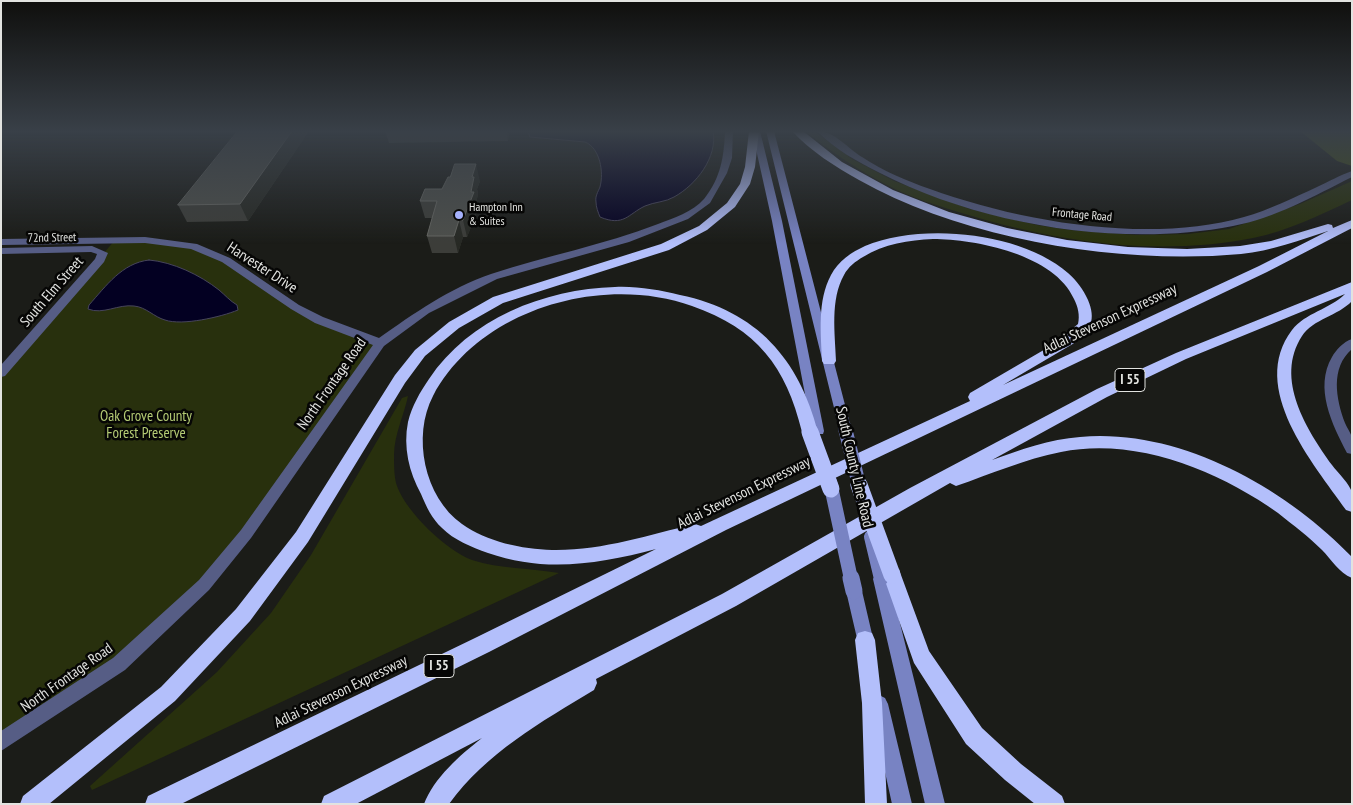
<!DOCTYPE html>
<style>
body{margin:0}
#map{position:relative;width:1353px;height:805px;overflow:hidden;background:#1b1c18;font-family:"PT Sans Narrow",sans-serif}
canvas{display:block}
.frame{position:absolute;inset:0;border:2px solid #e2e3e0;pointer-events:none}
</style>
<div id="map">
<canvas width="1353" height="805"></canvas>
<div class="frame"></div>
</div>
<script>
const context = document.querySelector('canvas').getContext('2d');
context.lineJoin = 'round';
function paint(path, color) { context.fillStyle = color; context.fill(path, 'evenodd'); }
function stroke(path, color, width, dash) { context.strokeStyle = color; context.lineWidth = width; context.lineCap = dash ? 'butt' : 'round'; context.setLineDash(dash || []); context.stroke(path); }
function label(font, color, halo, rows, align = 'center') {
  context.font = font + ' "PT Sans Narrow",sans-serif'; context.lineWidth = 5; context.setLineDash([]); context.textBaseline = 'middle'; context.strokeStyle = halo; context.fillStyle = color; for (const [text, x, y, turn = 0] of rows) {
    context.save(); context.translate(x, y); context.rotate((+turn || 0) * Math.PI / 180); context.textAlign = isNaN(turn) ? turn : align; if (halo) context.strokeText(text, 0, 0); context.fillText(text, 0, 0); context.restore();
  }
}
paint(new Path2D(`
 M805,131H814L852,159L894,181L970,209L1037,225L1070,230L1136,235L1188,234L1229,229L1300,204L1352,181V200C1320,215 1288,231 1253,238C1158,257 1057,242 965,214C939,206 912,198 887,185C858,170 831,152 805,131Z
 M115,240H145L205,250L291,305L380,343L246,534L119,664L1,742V373Z
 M408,396C404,415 394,435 394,455C394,464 394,478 397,486C406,512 447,551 472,560C500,569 531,568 559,573L92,790L90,786L217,672L271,613L311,555L402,398Z`), '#28300d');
paint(new Path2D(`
 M1300,131H1352V166L1337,161Z`), '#435013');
const water = new Path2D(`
 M529,131H713C718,157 696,185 674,197C666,202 654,202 645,206C628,214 624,227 600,217C598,212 596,207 596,202C595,196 598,192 600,187C604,172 600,148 585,142L530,137Z
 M149,260C173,262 200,275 219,290C225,295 230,301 237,305L238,310C221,317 182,326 165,320C154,317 146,307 134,306C118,304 103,315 88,309L89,305C106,286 122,263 149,260Z`);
paint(water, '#030022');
stroke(water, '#46445b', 1);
paint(new Path2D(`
 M725,131H733L732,158L727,173L710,203L688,219L629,242L497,279L429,313L384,346L251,538L209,590L125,670L1,751V731L113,658L199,580L241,530L373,345L315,323L291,309L222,262L191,249L145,243L1,245V239L145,237L197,244L230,258L299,305L323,317L379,338C413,314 450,288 491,274C546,256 603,245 658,224C673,218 693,212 704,199C721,178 724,156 725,131Z
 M817,131C835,131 847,148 862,157C883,171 907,181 930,189C1021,222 1149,244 1244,217C1269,210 1293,198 1317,187C1328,182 1340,175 1352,171V177C1314,196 1275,218 1233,226C1121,248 981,225 880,173C858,162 834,149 817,131Z
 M92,246L108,253L104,262L5,376L1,377V365L95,259L97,254L91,252L1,254V248Z
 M1352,339V349C1330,368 1336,399 1345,423C1347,428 1351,433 1352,438C1353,443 1352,449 1352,454L1347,453C1332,424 1314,388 1332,357C1336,350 1343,342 1352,339Z`), '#565d85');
paint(new Path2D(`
 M752,131H760L782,221L824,431L823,434H813L812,431L772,221Z
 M766,131H774L851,428L850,431H840L839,428Z
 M881,572L886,574L889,579L945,804H925L873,579L876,574Z
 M854,584L860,586L862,591L875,647L873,653L867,655L861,653L859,647L846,591L848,586Z
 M879,695L885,698L888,704L912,804H892L870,704L873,698Z`), '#7883c3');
paint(new Path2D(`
 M749,131H759L755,167L750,184L735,207L707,230L669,250L503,303L459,328L425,356L405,383L308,542L250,621L175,701L49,804H20L23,796L161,687L236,609L296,532L395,375L415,350L449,322L493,297L661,244L699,226L727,203L740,184L745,167Z
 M792,131H803L842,162L893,190L949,212L1007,228L1067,240L1128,247L1187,249L1240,246L1271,241L1328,224L1332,225L1333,228L1352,220V228L1267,272L726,530L489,652L181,804H145L148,796L475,638L656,549C599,564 545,573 488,553C471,547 454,540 442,528C432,519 426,506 421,494C409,472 403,447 408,422C412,406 420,392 429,379C469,319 544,289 615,287C637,286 659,290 680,295C757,311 799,359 818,432L816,436L810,438L804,436L802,432C786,366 757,329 692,306C602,274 479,309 433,396C412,436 424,497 462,524C487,542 522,549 552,550C601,551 648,535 695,524L701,526L970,401L968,397L970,393L1054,344L1078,324C1080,315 1078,307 1074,299C1055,255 976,239 933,239C909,240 884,244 863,257C856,261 848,267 844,275C830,300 835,333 836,361L834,364H824L822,361C821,333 817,301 831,275C838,261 852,252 865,246C921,222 1022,232 1068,273C1077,281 1083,289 1088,300C1096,319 1091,330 1076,342L1003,385L1259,266L1328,231C1300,240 1271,251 1241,254C1119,265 966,240 859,180C836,167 810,151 792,131Z
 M1352,282V301C1338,316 1313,319 1302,336C1274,379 1307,430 1332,465C1338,473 1350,484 1352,493C1353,499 1352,506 1352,512L1346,510C1313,463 1248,388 1292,330C1305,313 1330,309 1345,294L1186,359L1107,397L992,460C1020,450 1050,439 1080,437C1180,428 1285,488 1352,557V578C1339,573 1331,559 1322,550C1308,536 1293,525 1278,513C1217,470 1136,437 1061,452C1025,459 991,474 956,486L950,483L736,606L596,679L597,683L594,690C541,722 486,753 449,804H424C434,778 460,755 482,738L356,804H321L324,796L722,594L910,488L1097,389L1176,353Z
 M892,567L899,569L901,575L929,651L982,728L1021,764L1062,796L1065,804H1035L1005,780L966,744L914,663L883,575L885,569Z
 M865,631L872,633L875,640L882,703L887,804H865L862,703L855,640L858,633Z`), '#b3bffb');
stroke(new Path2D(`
 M845,428L861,493
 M830,482L851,579
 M871,537L881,579`), '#7883c3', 14);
stroke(new Path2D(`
 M851,578L854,591`), '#7883c3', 17);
stroke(new Path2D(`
 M810,432L831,489
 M859,485L892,575`), '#b3bffb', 17);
paint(new Path2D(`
 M238,131H309L248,221L187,222L178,205Z
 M385,131H510L508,141L389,143Z
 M450,177L480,181L477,189L478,194L476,203L478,209L467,237H463L458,253H432L427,236L432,218H425L420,201L442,189Z`), '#3c3d39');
paint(new Path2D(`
 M292,131H309L248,221L240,204Z
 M506,131H510L508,141Z
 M476,164L480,181L477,189L478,194L476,203L478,209L467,237L463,220L471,192L472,177Z
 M459,220L463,237L458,253L454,236Z`), '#272924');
const building = new Path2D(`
 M238,131H292L240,204L178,205Z
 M455,164H476L472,177H474L471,192H474L463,220H459L454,236H427L437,201H420L425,189H442L448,177H450Z`);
paint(building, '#4d4f4b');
stroke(building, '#656662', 1);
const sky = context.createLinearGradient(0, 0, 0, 244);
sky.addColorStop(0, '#0f0f0d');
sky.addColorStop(0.54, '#394048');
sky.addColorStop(1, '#39404800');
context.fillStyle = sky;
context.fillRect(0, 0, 1353, 244);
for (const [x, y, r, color] of [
 [459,215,5,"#a5b1fc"]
]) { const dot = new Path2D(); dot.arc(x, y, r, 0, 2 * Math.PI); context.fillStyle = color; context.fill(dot); stroke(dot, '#060605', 2); }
label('12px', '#e2e3e0', '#060605', [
 ["Hampton Inn",469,208],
 ["& Suites",469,222]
], 'left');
label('12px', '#e2e3e0', '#060605', [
 ["Frontage Road",1082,215,5],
 ["72nd Street",52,238,-1]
]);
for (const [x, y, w] of [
 [1130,380,30],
 [439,666,30]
]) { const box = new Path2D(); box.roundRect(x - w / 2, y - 11.5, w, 23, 4); context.fillStyle = '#060605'; context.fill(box); stroke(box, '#e2e3e0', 1); }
label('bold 14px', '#e2e3e0', null, [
 ["I 55",1130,380],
 ["I 55",439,666]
]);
label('15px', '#e2e3e0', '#060605', [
 ["Harvester Drive",262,268,33],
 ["South Elm Street",52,292,-49],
 ["Adlai Stevenson Expressway",1110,319,-25],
 ["North Frontage Road",332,384,-55],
 ["South County Line Road",854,467,77],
 ["Adlai Stevenson Expressway",744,493,-26],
 ["North Frontage Road",67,678,-35],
 ["Adlai Stevenson Expressway",341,692,-26]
]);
label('15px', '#b4cb74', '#060605', [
 ["Oak Grove County",146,417],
 ["Forest Preserve",146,434]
]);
</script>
